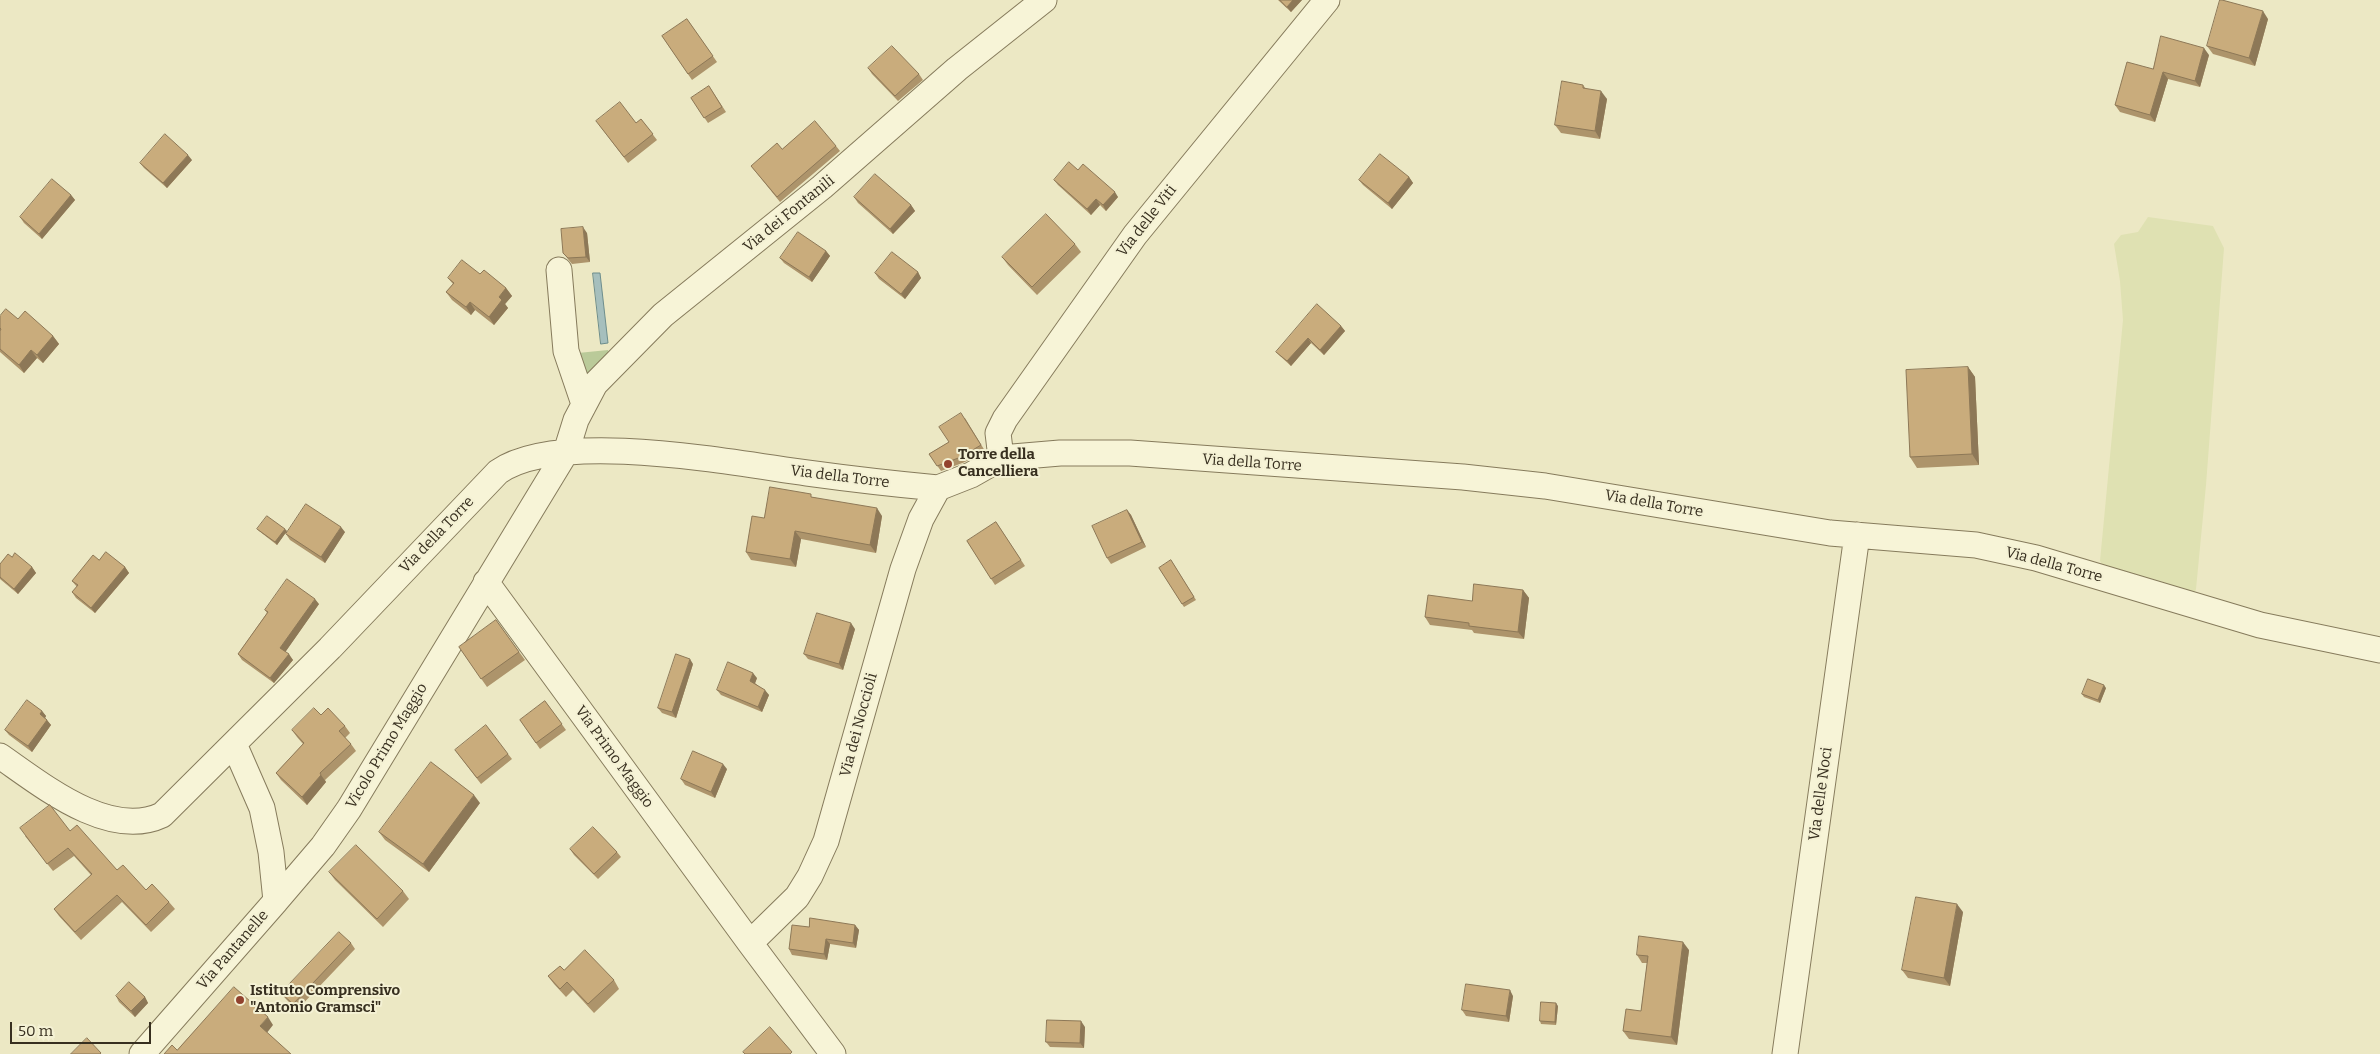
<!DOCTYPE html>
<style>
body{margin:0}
#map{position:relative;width:2380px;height:1054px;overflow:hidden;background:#ece8c4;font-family:Bitter,serif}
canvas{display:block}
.scale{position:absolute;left:10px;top:1022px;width:141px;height:22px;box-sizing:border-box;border:2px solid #372f1f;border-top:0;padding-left:6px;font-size:15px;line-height:18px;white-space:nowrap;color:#372f1f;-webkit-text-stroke:4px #f4f1d4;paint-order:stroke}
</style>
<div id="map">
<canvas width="2380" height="1054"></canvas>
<div class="scale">50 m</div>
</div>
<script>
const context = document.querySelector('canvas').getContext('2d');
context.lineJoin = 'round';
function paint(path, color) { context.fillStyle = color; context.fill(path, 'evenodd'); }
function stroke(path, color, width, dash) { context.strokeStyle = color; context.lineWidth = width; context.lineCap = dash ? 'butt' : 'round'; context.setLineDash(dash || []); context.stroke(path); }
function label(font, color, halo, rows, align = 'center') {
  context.font = font + ' Bitter,serif'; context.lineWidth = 4; context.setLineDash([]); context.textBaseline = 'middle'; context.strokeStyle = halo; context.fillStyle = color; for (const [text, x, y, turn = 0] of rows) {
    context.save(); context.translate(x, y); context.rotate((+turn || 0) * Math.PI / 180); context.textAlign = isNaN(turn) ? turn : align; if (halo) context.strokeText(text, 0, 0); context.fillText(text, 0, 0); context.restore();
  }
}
paint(new Path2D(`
 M2148,217L2213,226L2224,248L2206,485L2196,589L2193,598L2104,569L2100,561L2123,320L2120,281L2114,244L2121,235L2138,232Z`), '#dfe1b2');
paint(new Path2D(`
 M608,350L609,353L587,376L578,353Z`), '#baca99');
const water = new Path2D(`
 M593,273H600L608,343L601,344Z`);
paint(water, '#a6bfbd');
stroke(water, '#6d8d8c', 1);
const minor = new Path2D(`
 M559,270L566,351L584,404
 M1001,458L998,433L1005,419L1135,235L1327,0
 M486,582L750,943L833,1054
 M0,756C42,785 109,840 162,815L330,648L498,472C559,429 733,463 807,473C851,479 894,484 938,488L971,475L1001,458L1060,453H1130L1463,477L1545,486L1830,533L1976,545L2036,558L2260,625L2380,650
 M276,901L323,846L349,809L566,452L576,420L595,384L663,315L822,187L957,69L1044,0
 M750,943L797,897L810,876L826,841L903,569L921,519L938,488
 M142,1054L276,901L271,852L262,808L234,744
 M1785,1054L1857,535`);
stroke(minor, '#867b5c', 27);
stroke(minor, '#f7f4d7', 25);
paint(new Path2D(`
 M1278,0H1302L1291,12Z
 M687,19L717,62L692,80L662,36Z
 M2268,19L2255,66L2213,54L2207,46Z
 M2209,55L2200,87L2168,79L2155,122L2120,112L2115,105L2153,69Z
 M868,68L919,74L923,80L898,101L872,74Z
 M1583,85L1586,89L1607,99L1600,139L1561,133L1555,125Z
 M709,86L726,112L708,123L691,98Z
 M641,119L657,140L628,163L600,126L636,123Z
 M836,146L840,151L780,202L751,166Z
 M192,160L167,188L144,168L140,163Z
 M1078,170L1118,197L1106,211L1100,205L1091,215L1058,185L1054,180Z
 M1409,177L1413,183L1392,209L1363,185L1359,180Z
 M71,195L75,200L42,239L24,223L20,217Z
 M854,197L911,205L915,211L893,234L858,203Z
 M587,233L590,262L572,264L563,253Z
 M1075,244L1081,252L1037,295L1008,265L1002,257Z
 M826,251L830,256L812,282L784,263L780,258Z
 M918,272L921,278L905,299L879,279L875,273Z
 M448,278L506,288L512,296L505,304L508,308L494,325L475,310L471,315L452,300L446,292L453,284Z
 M0,316L18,319L53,336L59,344L43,363L37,358L24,373L0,352Z
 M1341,326L1345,331L1324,355L1311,343L1291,366L1280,356L1276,352Z
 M1968,367L1975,377L1979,465L1917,468L1910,457Z
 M965,418L985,451L965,462L941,471L929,454L949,442Z
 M813,497L882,516L876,553L801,539L796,567L751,560L746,552L764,518Z
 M1127,510L1131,515L1146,547L1111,564L1107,558Z
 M996,522L1025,566L995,585L967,541Z
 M257,529L287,531L277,545L259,531Z
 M345,532L325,563L290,540L286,534Z
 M12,557L32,567L36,573L18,594L0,579V564Z
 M99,560L125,567L129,573L95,613L76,598L72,592L77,587L72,581Z
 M1171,560L1196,600L1184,607L1159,568Z
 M1523,590L1529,598L1524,639L1474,633L1472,630L1430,625L1425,617L1472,601Z
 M319,604L285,652L293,660L274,683L242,660L238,654L267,613L265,610Z
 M496,620L525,660L487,687L459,647Z
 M855,629L843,670L808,659L804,654Z
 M693,664L676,718L662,713L658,708Z
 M757,678L755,683L769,695L762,712L721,695L717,690Z
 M2106,688L2100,703L2084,697L2082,694Z
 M545,701L566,730L540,749L520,720Z
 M42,711L46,716L45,718L51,725L32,752L9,735L5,730Z
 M321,715L345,726L350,733L345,738L351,744L356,751L325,780L326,782L307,805L281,780L276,773L303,744L297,737L292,730Z
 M455,750L508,754L512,759L481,784Z
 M727,769L715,798L685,785L681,779Z
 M480,803L429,872L385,840L379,832Z
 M70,831L117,870L146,890L169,902L175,909L151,932L122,902L81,940L59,916L54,909L91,875L74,856L53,871L25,836Z
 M570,849L617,852L621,857L598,879L574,855Z
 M329,872L403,891L409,899L383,927L335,880Z
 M1963,912L1950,986L1908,978L1902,970Z
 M855,925L859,930L856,948L830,944L827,960L792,955L789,949L809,927Z
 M351,943L355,949L297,1010L285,998L281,993Z
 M1689,950L1677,1045L1629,1039L1623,1031L1641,1011L1647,963H1642L1637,955Z
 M564,970L614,980L619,989L594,1013L573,990L566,997L554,984L548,976Z
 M116,996L145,997L148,1003L135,1017L119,1002Z
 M1513,996L1509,1022L1466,1016L1462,1010Z
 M1558,1006L1556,1025L1541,1024L1540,1021Z
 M1085,1027L1084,1048L1050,1047L1046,1042Z`), '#ad946b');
paint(new Path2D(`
 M1293,0H1302L1291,12L1287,7Z
 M2263,11L2268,19L2255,66L2249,58Z
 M2204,48L2209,55L2200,87L2195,81Z
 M2163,72L2168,79L2155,122L2150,115Z
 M1601,91L1607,99L1600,139L1595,131Z
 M188,155L192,160L167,188L163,183Z
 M1409,177L1413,183L1392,209L1388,203Z
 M1115,192L1118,197L1106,211L1103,205Z
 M71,195L75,200L42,239L39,234Z
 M1096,199L1100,205L1091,215L1087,209Z
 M911,205L915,211L893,234L890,229Z
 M583,227L587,233L590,262L586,257Z
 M826,251L830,256L812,282L809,277Z
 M918,272L921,278L905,299L901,294Z
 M506,288L512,296L505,304L508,308L494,325L489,317L499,297Z
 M470,302L475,310L471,315L466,307Z
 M1341,326L1345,331L1324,355L1320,350Z
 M53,336L59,344L43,363L37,355Z
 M1308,338L1311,343L1291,366L1287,361Z
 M31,350L37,358L24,373L19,365Z
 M1968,367L1975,377L1979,465L1972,454Z
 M877,508L882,516L876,553L870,545Z
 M1127,510L1131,515L1146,547L1142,542Z
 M341,527L345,532L325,563L321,557Z
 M285,529L287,531L277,545L275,542Z
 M795,531L801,539L796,567L790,559Z
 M32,567L36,573L18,594L14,589Z
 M125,567L129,573L95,613L91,608Z
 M1523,590L1529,598L1524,639L1518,632Z
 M315,599L319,604L284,654L280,648Z
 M851,623L855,629L843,670L839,664Z
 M289,654L293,660L274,683L270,678Z
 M690,659L693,664L676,718L672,712Z
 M753,673L757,678L754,686L750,681Z
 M2104,685L2106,688L2100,703L2098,700Z
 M765,690L769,695L762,712L758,707Z
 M42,711L46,716L44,720L40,714Z
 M47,720L51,725L32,752L28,746Z
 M723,764L727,769L715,798L711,792Z
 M321,775L326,782L307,805L302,797Z
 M474,795L480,803L429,872L423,864Z
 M1957,904L1963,912L1950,986L1944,978Z
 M855,925L859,930L856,948L853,943Z
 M826,939L830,944L827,960L824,954Z
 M1683,942L1689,950L1677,1045L1671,1037Z
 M1510,990L1513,996L1509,1022L1506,1016Z
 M145,997L148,1003L135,1017L131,1011Z
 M1556,1003L1558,1006L1556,1025L1555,1022Z
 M268,1017L273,1025L266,1034L260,1026Z
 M1081,1021L1085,1027L1084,1048L1080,1043Z`), '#8d7857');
const building = new Path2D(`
 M1280,0H1293L1287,7Z
 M2220,0H2222L2263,11L2249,58L2207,46Z
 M687,19L713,56L688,74L662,36Z
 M2161,36L2204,48L2195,81L2163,72L2150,115L2115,105L2127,62L2153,69Z
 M892,46L919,74L895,96L868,68Z
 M1562,81L1583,85V88L1601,91L1595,131L1555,125Z
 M709,86L722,107L704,118L691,98Z
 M620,102L636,123L641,119L653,134L624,157L596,121Z
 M815,121L836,146L777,197L751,166L777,143L782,149Z
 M165,134L188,155L163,183L140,163Z
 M1380,154L1409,177L1388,203L1359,180Z
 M1069,162L1078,170L1083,164L1115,192L1103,205L1096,199L1087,209L1054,180Z
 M875,174L911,205L890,229L854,197Z
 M52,179L71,195L39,234L20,217Z
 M1046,214L1075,244L1032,287L1002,257Z
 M583,227L586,257L568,258L563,253L561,229Z
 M798,232L826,251L809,277L780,258Z
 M892,252L918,272L901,294L875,273Z
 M462,260L480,274L484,270L506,288L499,297L502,300L489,317L470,302L466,307L446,292L454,283L448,278Z
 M1317,304L1341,326L1320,350L1308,338L1287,361L1276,352Z
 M6,309L18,319L25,311L53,336L37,355L31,350L19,365L0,349V331L1,329L0,328V316Z
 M1968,367L1972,454L1910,457L1906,370Z
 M961,413L981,445L961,457L937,466L929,454L949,442L939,427Z
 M770,487L811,494V497L877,508L870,545L795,531L790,559L746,552L752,516L764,518Z
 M306,504L341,527L321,557L286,534Z
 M1127,510L1142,542L1107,558L1092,526Z
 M267,516L285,529L275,542L257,529Z
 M996,522L1021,560L991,579L967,541Z
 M106,552L125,567L91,608L72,592L78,585L72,581L93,555L99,560Z
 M15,553L32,567L14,589L0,577V564L8,554L12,557Z
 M1171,560L1194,597L1182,604L1159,568Z
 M287,579L315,599L280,648L289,654L270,678L238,654L268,612L265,610Z
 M1474,584L1523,590L1518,632L1469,626V623L1425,617L1428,595L1472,601Z
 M817,613L851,623L839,664L804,654Z
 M496,620L519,652L481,679L459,647Z
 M676,654L690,659L672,712L658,708Z
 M728,662L753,673L750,681L765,690L758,707L717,690Z
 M2088,679L2104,685L2098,700L2082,694Z
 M27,700L42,711L40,714L47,720L28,746L5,730Z
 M545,701L562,724L536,743L520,720Z
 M314,708L321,715L328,708L345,726L339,731L351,744L320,773L321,775L302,797L276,773L304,743L292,730Z
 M486,725L508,754L477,778L455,750Z
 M693,751L723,764L711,792L681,779Z
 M431,762L474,795L423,864L379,832Z
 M50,805L70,831L77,825L117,870L123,865L146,890L152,884L169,902L146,925L117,895L75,932L54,909L92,874L68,848L47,864L20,828Z
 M593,827L617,852L594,874L570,849Z
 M356,845L403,891L377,919L329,872Z
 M1916,897L1957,904L1944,978L1902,970Z
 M810,918L855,925L853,943L826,939L824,954L789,949L792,925L809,927Z
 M339,932L351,943L293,1004L281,993Z
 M1639,936L1683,942L1671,1037L1623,1031L1626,1009L1641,1011L1648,956L1637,955Z
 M585,950L614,980L588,1004L567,982L560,989L548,976L560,966L564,970Z
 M129,982L145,997L131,1011L116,996Z
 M1466,984L1510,990L1506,1016L1462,1010Z
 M234,987L268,1017L260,1026L291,1054H164L172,1045L177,1050Z
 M1541,1002L1556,1003L1555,1022L1540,1021Z
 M1047,1020L1081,1021L1080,1043L1046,1042Z
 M770,1027L792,1052L790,1054H745L743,1052Z
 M87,1038L101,1053L100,1054H71Z`);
paint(building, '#c9ac7c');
stroke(building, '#8d7857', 1);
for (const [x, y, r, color] of [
 [948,464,5,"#92422e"],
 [240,1000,5,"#92422e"]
]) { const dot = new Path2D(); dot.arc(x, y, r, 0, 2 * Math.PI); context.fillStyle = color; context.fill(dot); stroke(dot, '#f4f1d4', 2); }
label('15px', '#372f1f', '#f4f1d4', [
 ["Via dei Fontanili",789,214,-39],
 ["Via delle Viti",1147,221,-52],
 ["Via della Torre",1252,463,4],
 ["Via della Torre",840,477,7],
 ["Via della Torre",1654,504,10],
 ["Via della Torre",437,535,-46],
 ["Via della Torre",2054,565,15],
 ["Via dei Noccioli",859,725,-75],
 ["Vicolo Primo Maggio",387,746,-59],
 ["Via Primo Maggio",614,757,54],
 ["Via delle Noci",1821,794,-82],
 ["Via Pantanelle",233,950,-49]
]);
label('bold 15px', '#372f1f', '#f4f1d4', [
 ["Torre della",958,455],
 ["Cancelliera",958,472],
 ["Istituto Comprensivo",250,991],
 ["\"Antonio Gramsci\"",250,1008]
], 'left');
</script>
